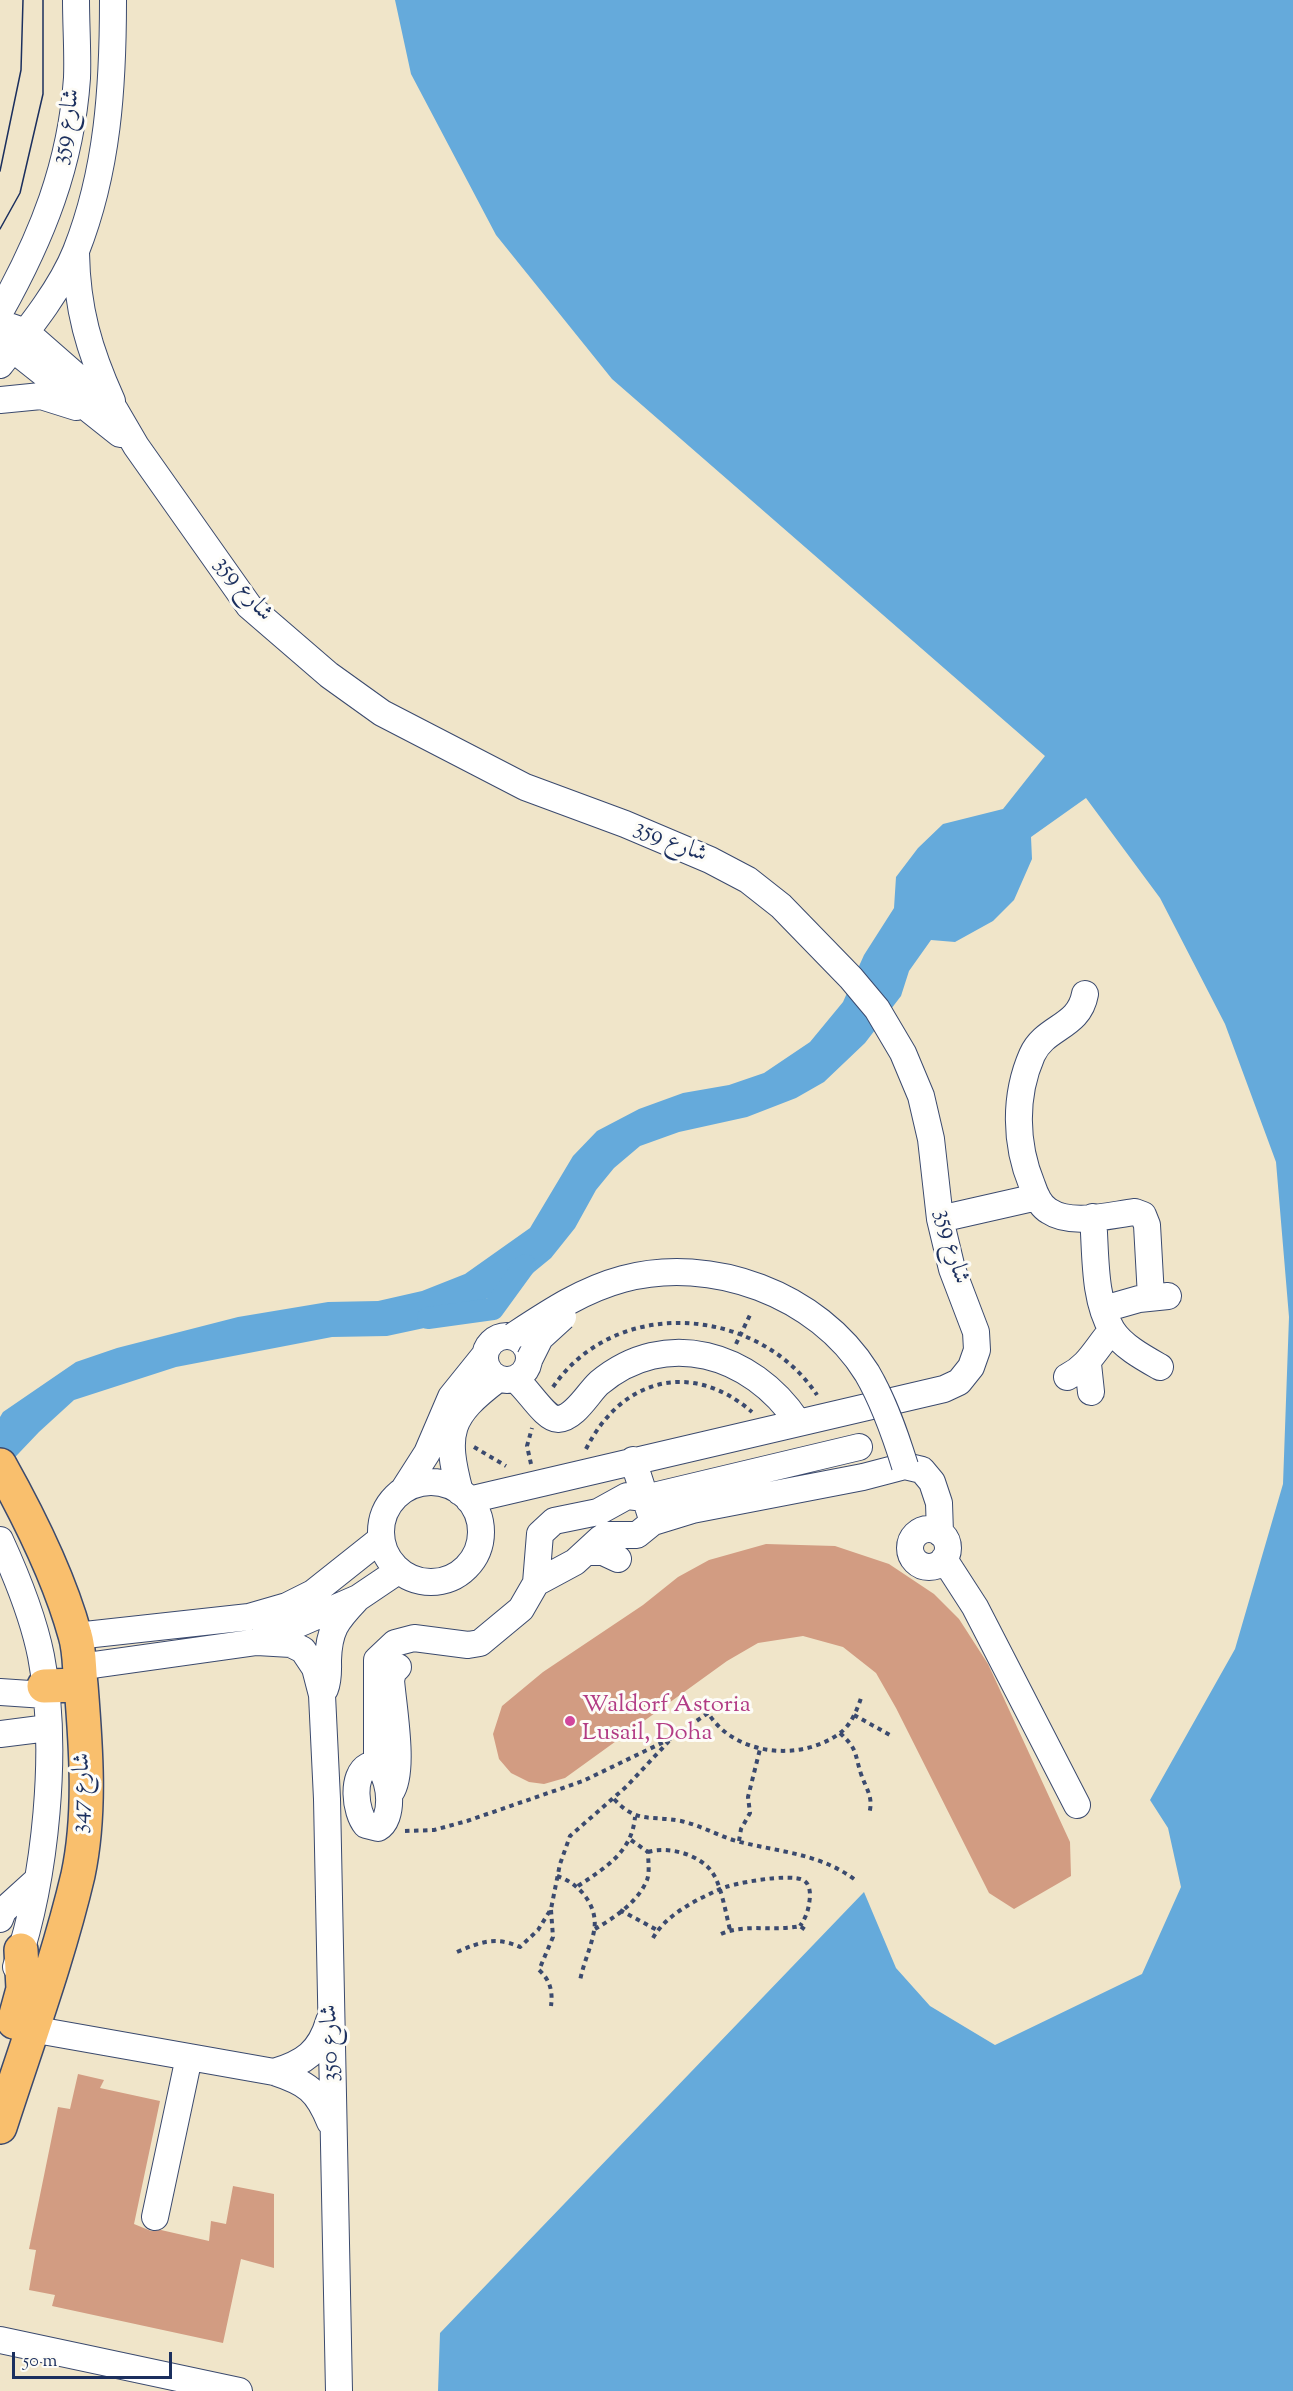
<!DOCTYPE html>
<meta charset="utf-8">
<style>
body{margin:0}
#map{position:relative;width:1293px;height:2391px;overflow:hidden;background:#f0e5c9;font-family:"Sorts Mill Goudy",serif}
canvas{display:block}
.scale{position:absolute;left:12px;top:2352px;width:160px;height:27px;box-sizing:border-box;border:3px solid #1b2f5e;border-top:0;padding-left:8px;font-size:18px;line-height:21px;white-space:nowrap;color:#1b2f5e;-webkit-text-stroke:4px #fdfcf7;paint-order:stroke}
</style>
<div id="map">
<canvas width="1293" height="2391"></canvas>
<div class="scale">50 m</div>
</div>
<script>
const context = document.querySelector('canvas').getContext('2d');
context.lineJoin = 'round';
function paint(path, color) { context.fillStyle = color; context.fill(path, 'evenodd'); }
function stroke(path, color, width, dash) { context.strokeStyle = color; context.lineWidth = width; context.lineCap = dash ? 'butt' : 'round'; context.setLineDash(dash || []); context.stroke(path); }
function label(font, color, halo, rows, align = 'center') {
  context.font = font + ' "Sorts Mill Goudy",Amiri,serif'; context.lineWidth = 6; context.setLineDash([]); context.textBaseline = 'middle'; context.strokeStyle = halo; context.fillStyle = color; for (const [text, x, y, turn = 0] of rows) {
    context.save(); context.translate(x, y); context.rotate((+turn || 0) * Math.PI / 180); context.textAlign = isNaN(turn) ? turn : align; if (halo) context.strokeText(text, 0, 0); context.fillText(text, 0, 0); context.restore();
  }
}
paint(new Path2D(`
 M395,0H1293V2391H438L440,2333L864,1892L896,1968L930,2006L995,2045L1142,1974L1181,1887L1168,1828L1150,1800L1235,1649L1283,1484L1289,1317L1276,1162L1225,1024L1160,898L1086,798L1031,837L1032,859L1014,900L993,921L955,942L931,940L909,971L901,996L865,1043L824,1082L796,1098L747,1117L679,1132L640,1146L614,1168L596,1190L575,1228L551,1258L523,1281L429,1327L387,1336L332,1337L176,1367L74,1400L39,1432L0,1473V1417L3,1412L76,1362L117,1348L238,1317L328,1302L378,1301L422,1291L465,1274L530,1228L573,1156L597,1131L639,1109L683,1093L729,1085L764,1073L810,1042L843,1002L864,955L894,908L896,877L918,848L943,824L1003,809L1045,756L612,379L496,235L411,74Z`), '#65aadb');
stroke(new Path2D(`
 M428,1318L493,1309L525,1265`), '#65aadb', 22);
paint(new Path2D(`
 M766,1544L835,1546L889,1564L934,1594L959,1619L988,1664L1070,1842L1071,1876L1014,1909L989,1893L896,1708L876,1673L843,1647L803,1636L758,1643L727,1661L565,1778L544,1784L529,1782L511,1773L499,1759L493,1734L502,1706L543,1672L643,1605L678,1577L709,1560Z
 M78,2074L104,2080L100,2088L160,2101L134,2224L151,2231L161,2230L209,2241L211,2221L226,2224L233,2186L274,2194V2268L241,2259L223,2343L52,2306L55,2295L29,2290L36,2250L29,2249L58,2107L70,2109Z`), '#d29c82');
const minor = new Path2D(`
 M76,253C77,309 89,350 112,401
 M0,312C42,237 71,165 77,78C78,53 76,26 76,0
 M0,323L26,332L115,410L136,446L249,606L329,675L382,713L525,787L625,824L710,860L748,880L781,906L851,978L877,1009L903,1053L921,1096L931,1139L940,1219L952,1269L976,1332L977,1350L971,1367L959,1382L944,1389L469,1500
 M5,336L13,349L120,434
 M0,365C26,332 60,291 76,251C108,170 113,86 113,0
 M0,400L41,396L76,407
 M1085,994C1079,1028 1045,1026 1032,1055C1014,1096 1015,1144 1032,1185C1035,1194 1040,1206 1049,1211C1071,1226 1110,1215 1135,1212L1143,1215L1147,1225L1151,1297
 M1093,1217C1096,1252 1093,1299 1112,1330C1122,1346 1144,1358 1160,1367
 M940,1219L1037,1197
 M1104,1309L1139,1299L1168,1296
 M485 1358a22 22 0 1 1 44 0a22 22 0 1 1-44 0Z
 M1088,1364L1091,1392
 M1067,1377C1089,1366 1096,1348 1112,1330
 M516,1380C528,1389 545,1419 558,1419C575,1418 588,1393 599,1383C666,1327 752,1354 797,1421
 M381 1532a50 50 0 1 1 100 0a50 50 0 1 1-100 0Z
 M404,1489L427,1453L451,1397L484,1356
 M460,1492C444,1432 449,1416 498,1379
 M653,1522L692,1510L863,1477L905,1466L922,1470L932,1482L939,1503L940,1533
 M910 1548a19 19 0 1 1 38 0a19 19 0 1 1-38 0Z
 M0,1540C17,1577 33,1616 41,1656C59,1748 46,1878 16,1967
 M588,1552H603L618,1559
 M944,1559L975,1607L1077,1805
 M536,1583L540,1534L554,1521L598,1512L627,1496L645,1498L859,1447
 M76,1636L249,1617L287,1606L313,1593L381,1539
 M257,1642L291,1644L303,1650L315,1668L322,1695L327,1799L339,2391
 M79,1667L257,1642L358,1598L398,1571
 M325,1689C329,1679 328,1670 328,1660C329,1630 336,1621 356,1600
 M0,1692L45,1695
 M0,1734L48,1728
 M368,1766L380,1769C391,1781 394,1819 378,1828L366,1825C355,1812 351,1775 368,1766Z
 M377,1767V1660L395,1643L414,1638L468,1645L480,1643L521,1609L536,1583L575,1562L600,1539L606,1535H637L653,1522L633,1460
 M391,1792C405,1772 393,1706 391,1680L393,1672L398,1667
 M0,1919L3,1911L36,1881
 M31,2029L274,2072C307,2083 317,2090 330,2122
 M274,2072C304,2063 320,2052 329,2021
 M155,2217L189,2057
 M0,2340L239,2391`);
const major = new Path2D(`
 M0,1465C28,1515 60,1580 75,1635C80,1651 79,1668 81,1685C86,1747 91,1814 78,1875C58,1960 27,2043 0,2127
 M44,1686L81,1685
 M14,2022L23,1989L21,1950`);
stroke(minor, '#3b4a6e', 28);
stroke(major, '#3b4a6e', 36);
stroke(new Path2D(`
 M736,1344L750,1315
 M553,1387C616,1295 758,1306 817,1395
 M474,1447L506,1466
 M586,1449C621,1379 691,1359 752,1412
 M531,1464L527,1446L532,1428
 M854,1715L890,1735
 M840,1733C858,1750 854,1752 861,1774C866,1789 874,1797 869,1814
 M614,1799C637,1824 650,1815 681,1821C699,1825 715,1834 733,1840C775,1852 817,1852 854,1879
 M405,1831L434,1830L467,1821L583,1781L672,1738L708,1713C735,1756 801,1762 840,1733C851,1725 857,1710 861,1698
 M631,1840L648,1852
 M739,1841L741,1829L750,1813L748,1797L760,1749
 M648,1852C668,1846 699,1854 712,1872C721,1884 726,1914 730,1930
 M557,1876C579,1883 599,1906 594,1931C591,1948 583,1964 580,1981
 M578,1886C605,1868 632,1852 635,1817
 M551,1910L553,1937L539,1970C550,1980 553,1991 551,2006
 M620,1910L657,1930
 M595,1929C614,1918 638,1902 647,1880C650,1872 648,1860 648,1852
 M721,1934C746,1923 773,1932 800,1926L807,1931
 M653,1938C666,1915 694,1901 718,1890C732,1883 789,1873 803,1880C809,1883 810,1890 810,1896C809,1908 807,1916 800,1926
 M457,1952C480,1942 496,1936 520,1947L538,1930L551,1909L560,1864L570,1836L627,1786L669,1741`), '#3b4a6e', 4, [4.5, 4.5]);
stroke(minor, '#fff', 26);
stroke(major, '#f9bf6d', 33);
stroke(new Path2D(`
 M0,171L21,70L23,0
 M0,229L20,193L43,94V0`), '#1b2f5e', 1.5);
const minorBridge = new Path2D(`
 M513,1336C548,1313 582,1290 623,1279C711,1255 818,1294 867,1373C884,1402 895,1434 905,1466
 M530,1358L540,1338L563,1317`);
stroke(minorBridge, '#3b4a6e', 28, []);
stroke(minorBridge, '#fff', 26);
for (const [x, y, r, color] of [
 [570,1721,6,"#d1479c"]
]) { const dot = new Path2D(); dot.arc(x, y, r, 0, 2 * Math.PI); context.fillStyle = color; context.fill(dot); stroke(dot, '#fdfcf7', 2); }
label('24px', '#1b2f5e', '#fdfcf7', [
 ["شارع 359",68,127,-80],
 ["شارع 359",242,590,50],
 ["شارع 359",670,843,23],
 ["شارع 359",950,1247,75],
 ["شارع 347",83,1793,-88],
 ["شارع 350",332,2043,-91]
]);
label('24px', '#b23c85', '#fdfcf7', [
 ["Waldorf Astoria",582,1707],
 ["Lusail, Doha",582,1735]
], 'left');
</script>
